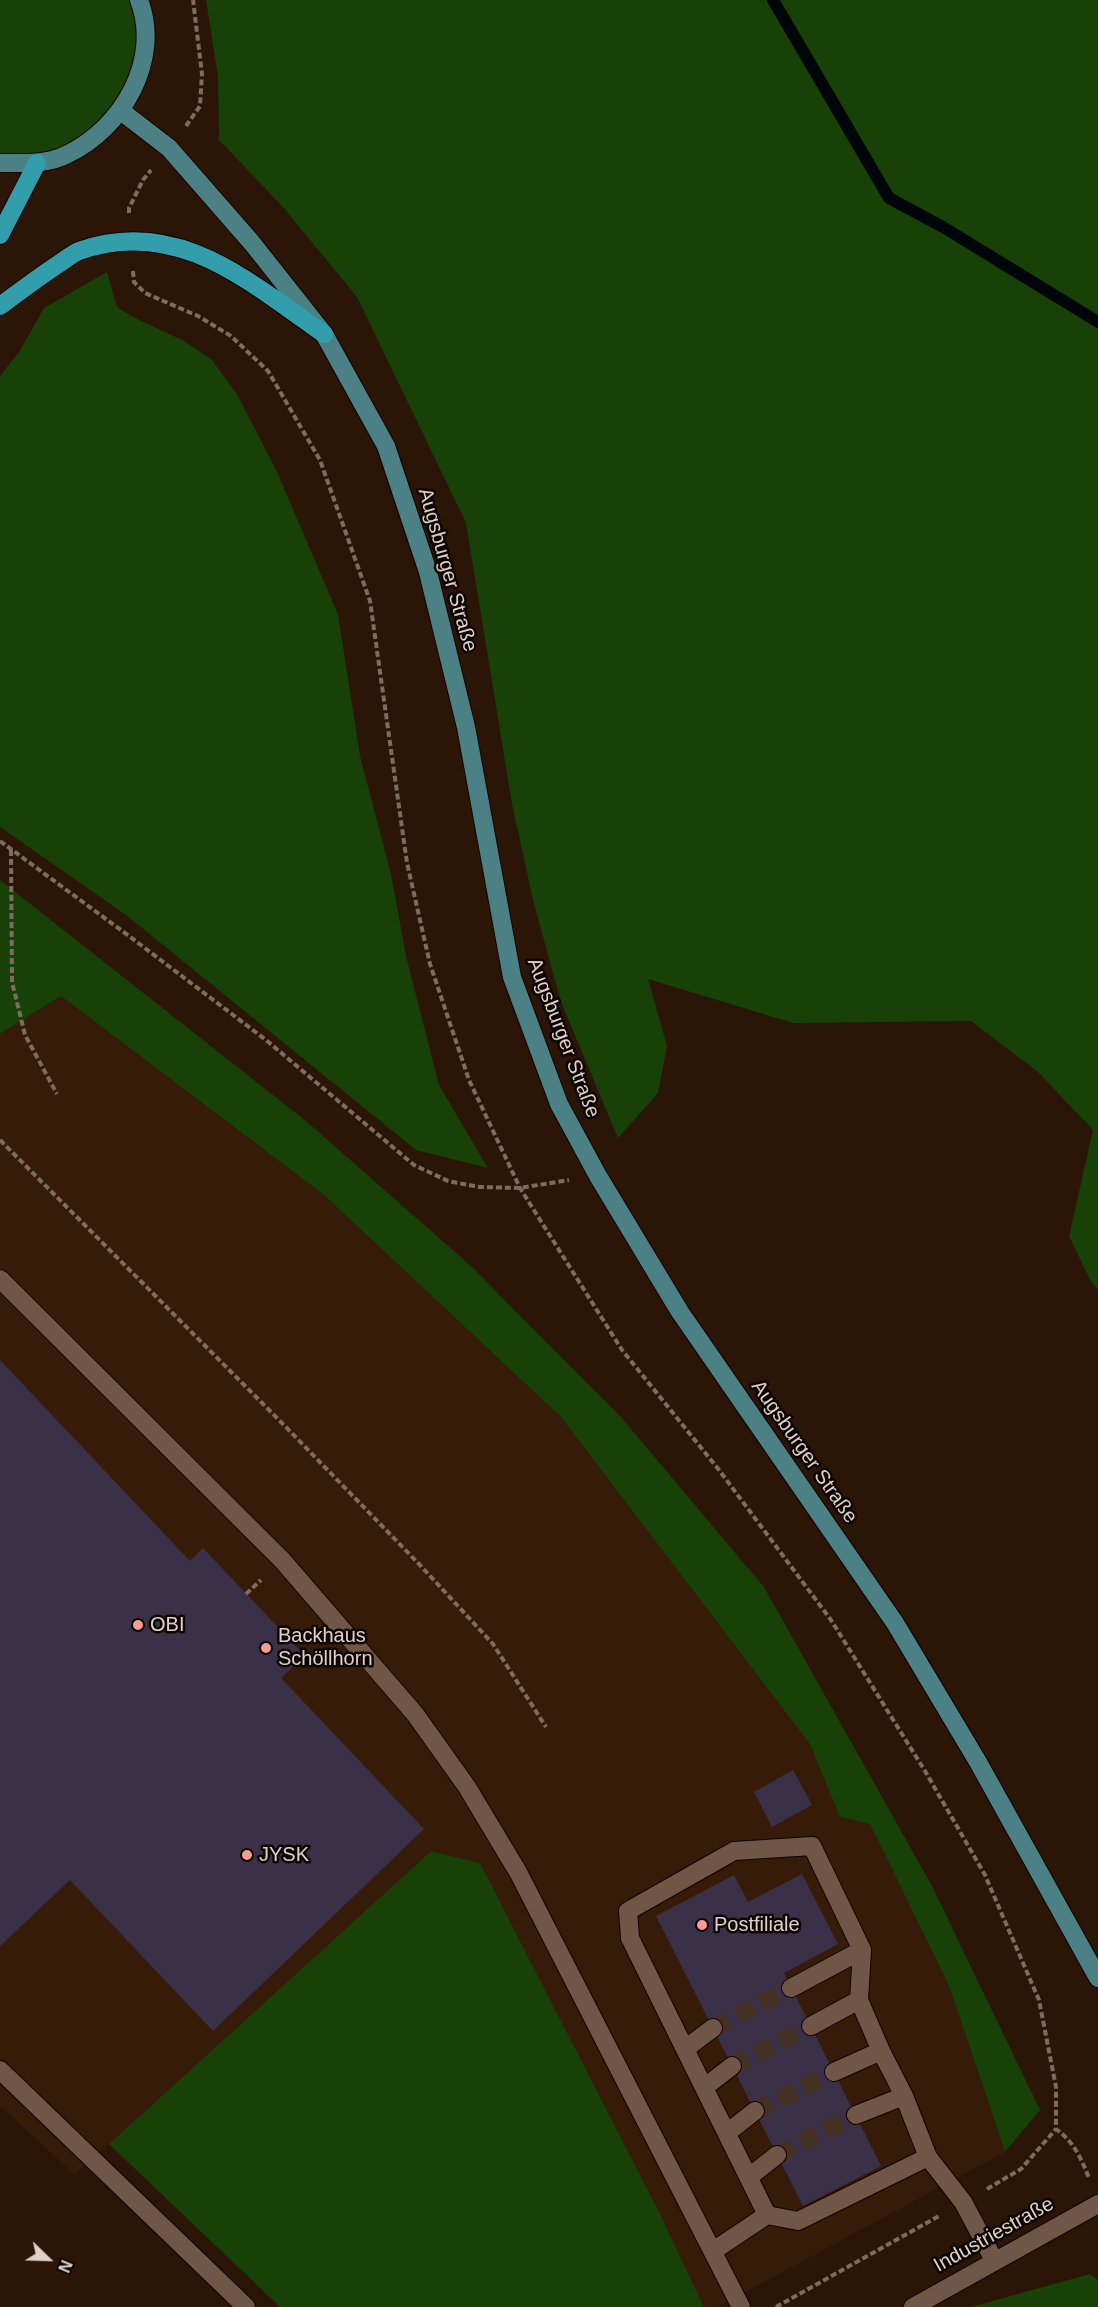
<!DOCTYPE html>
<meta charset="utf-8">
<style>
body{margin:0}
#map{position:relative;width:1098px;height:2307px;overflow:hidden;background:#2a1507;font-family:Arial,sans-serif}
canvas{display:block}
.north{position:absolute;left:18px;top:2229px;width:60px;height:60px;-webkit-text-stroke:4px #0c0402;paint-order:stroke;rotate:113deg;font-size:16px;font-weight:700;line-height:24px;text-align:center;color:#e0d1c8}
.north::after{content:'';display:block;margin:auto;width:21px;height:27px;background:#e0d1c8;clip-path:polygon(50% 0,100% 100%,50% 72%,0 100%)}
</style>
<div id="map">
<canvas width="1098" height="2307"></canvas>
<div class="north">N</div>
</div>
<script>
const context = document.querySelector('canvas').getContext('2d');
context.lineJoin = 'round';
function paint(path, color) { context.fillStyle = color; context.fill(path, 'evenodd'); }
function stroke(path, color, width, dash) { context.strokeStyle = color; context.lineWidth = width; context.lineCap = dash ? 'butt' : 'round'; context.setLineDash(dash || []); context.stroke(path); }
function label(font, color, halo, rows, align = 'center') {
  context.font = font + ' Arial,sans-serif'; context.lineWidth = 5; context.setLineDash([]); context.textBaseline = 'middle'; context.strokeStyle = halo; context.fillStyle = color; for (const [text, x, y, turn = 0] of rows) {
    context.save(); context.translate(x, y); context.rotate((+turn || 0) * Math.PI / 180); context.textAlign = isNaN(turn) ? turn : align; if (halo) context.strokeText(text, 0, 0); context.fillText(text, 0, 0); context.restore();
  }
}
paint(new Path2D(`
 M61,996L324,1195L561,1417L811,1744L840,1817L870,1824L949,1986L1005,2152L718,2307H704L659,2212L480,1863L431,1851L75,2175L0,2106V1034Z`), '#351b08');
paint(new Path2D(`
 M0,0H139L144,27L121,111L67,155L0,163Z
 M206,0H1098V1290L1090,1280L1069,1236L1093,1130L1038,1072L971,1021L793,1023L648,979L667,1046L658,1093L618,1138L561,1002L534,904L512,804L466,523L357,297L283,207L219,140L218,76Z
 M107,272L117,307L133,317L184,341L212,360L237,394L278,474L338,614L360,756L391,874L406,956L439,1085L488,1168L416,1150L126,915L0,827V376L19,352L44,308Z
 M0,880L306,1121L471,1266L620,1416L764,1587L932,1886L1040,2110L1005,2152L949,1986L870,1824L840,1817L810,1744L561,1417L324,1195L61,996L0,1034Z
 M431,1851L480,1863L659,2212L704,2307H280L109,2144Z
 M1090,2274L1098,2280V2307H971Z`), '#174106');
stroke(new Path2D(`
 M773,0L889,198L943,227L1098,322`), '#000509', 12);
paint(new Path2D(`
 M0,1360L190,1561L203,1548L305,1656L281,1678L424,1829L213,2031L70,1880L0,1946Z
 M793,1770L812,1805L772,1827L754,1792Z
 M802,1874L838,1944L784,1973L881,2166L803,2206L656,1916L734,1875L748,1902Z`), '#3a3148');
stroke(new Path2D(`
 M713,2028L791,1988
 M732,2066L811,2026
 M755,2111L834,2072
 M777,2155L856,2115`), '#453124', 18, [18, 9]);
const minor = new Path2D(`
 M0,1279L282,1560L415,1714L467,1787L518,1872L741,2307
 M791,1988L862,1950
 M811,2026L859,2000
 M685,2049L713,2028
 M0,2070L246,2307
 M834,2072L881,2051
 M705,2087L732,2066
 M856,2115L904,2096
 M727,2133L755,2111
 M749,2177L777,2155
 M767,2215L630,1938L628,1911L734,1851L812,1846L862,1950L859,2000L881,2051L904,2096L928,2157L963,2202L994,2260
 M713,2251L767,2215L798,2221L928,2157
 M913,2307L1098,2204`);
const major = new Path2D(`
 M121,111L169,148L252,243L324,334L386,446L428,572L466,727L512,977L559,1104L598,1176L680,1312L895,1623L978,1762L1098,1978
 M0,163C23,163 47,165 68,154C122,128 162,60 139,0`);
const highway = new Path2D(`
 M0,235L37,163
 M0,306C20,291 39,277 60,263C66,259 72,254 79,251C177,216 249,282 324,334`);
stroke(minor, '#120200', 20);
stroke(major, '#120200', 20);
stroke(highway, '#120200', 20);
stroke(new Path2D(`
 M186,126L200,106L202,74L193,0
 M129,213V208L143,180L151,170
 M133,271L134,282L145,293L198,316L231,336L268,371L320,460L370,601L407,863L430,964L469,1080L520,1188L622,1350L719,1470L831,1620L925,1771L985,1875L1039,2000L1056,2087V2129C1074,2142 1081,2158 1089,2178
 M0,841L129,936L266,1040L414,1165L448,1181L479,1187L520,1188L569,1180
 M11,850L12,982L25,1035L57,1094
 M0,1140L279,1420L420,1565L493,1644L546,1727
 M246,1594L261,1580
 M987,2189L1021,2169L1056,2129
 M776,2307L939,2216`), '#7e6c60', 4, [6, 3]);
stroke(minor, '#705647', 18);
stroke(major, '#4b8184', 18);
stroke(highway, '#329eac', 18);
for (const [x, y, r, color] of [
 [138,1625,6,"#f59d8f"],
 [266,1648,6,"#f59d8f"],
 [247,1855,6,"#f59d8f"],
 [702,1925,6,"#f59d8f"]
]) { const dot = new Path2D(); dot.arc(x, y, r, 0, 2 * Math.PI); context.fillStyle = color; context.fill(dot); stroke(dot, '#0c0402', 2); }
label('20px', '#e0d1c8', '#0c0402', [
 ["Augsburger Straße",447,570,74],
 ["Augsburger Straße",563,1038,69],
 ["Augsburger Straße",804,1452,55],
 ["Industriestraße",994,2235,-29]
]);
label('20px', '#e0d1c8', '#0c0402', [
 ["OBI",150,1625],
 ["Backhaus",278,1636],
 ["Schöllhorn",278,1659],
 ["JYSK",259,1855],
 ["Postfiliale",714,1925]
], 'left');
</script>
